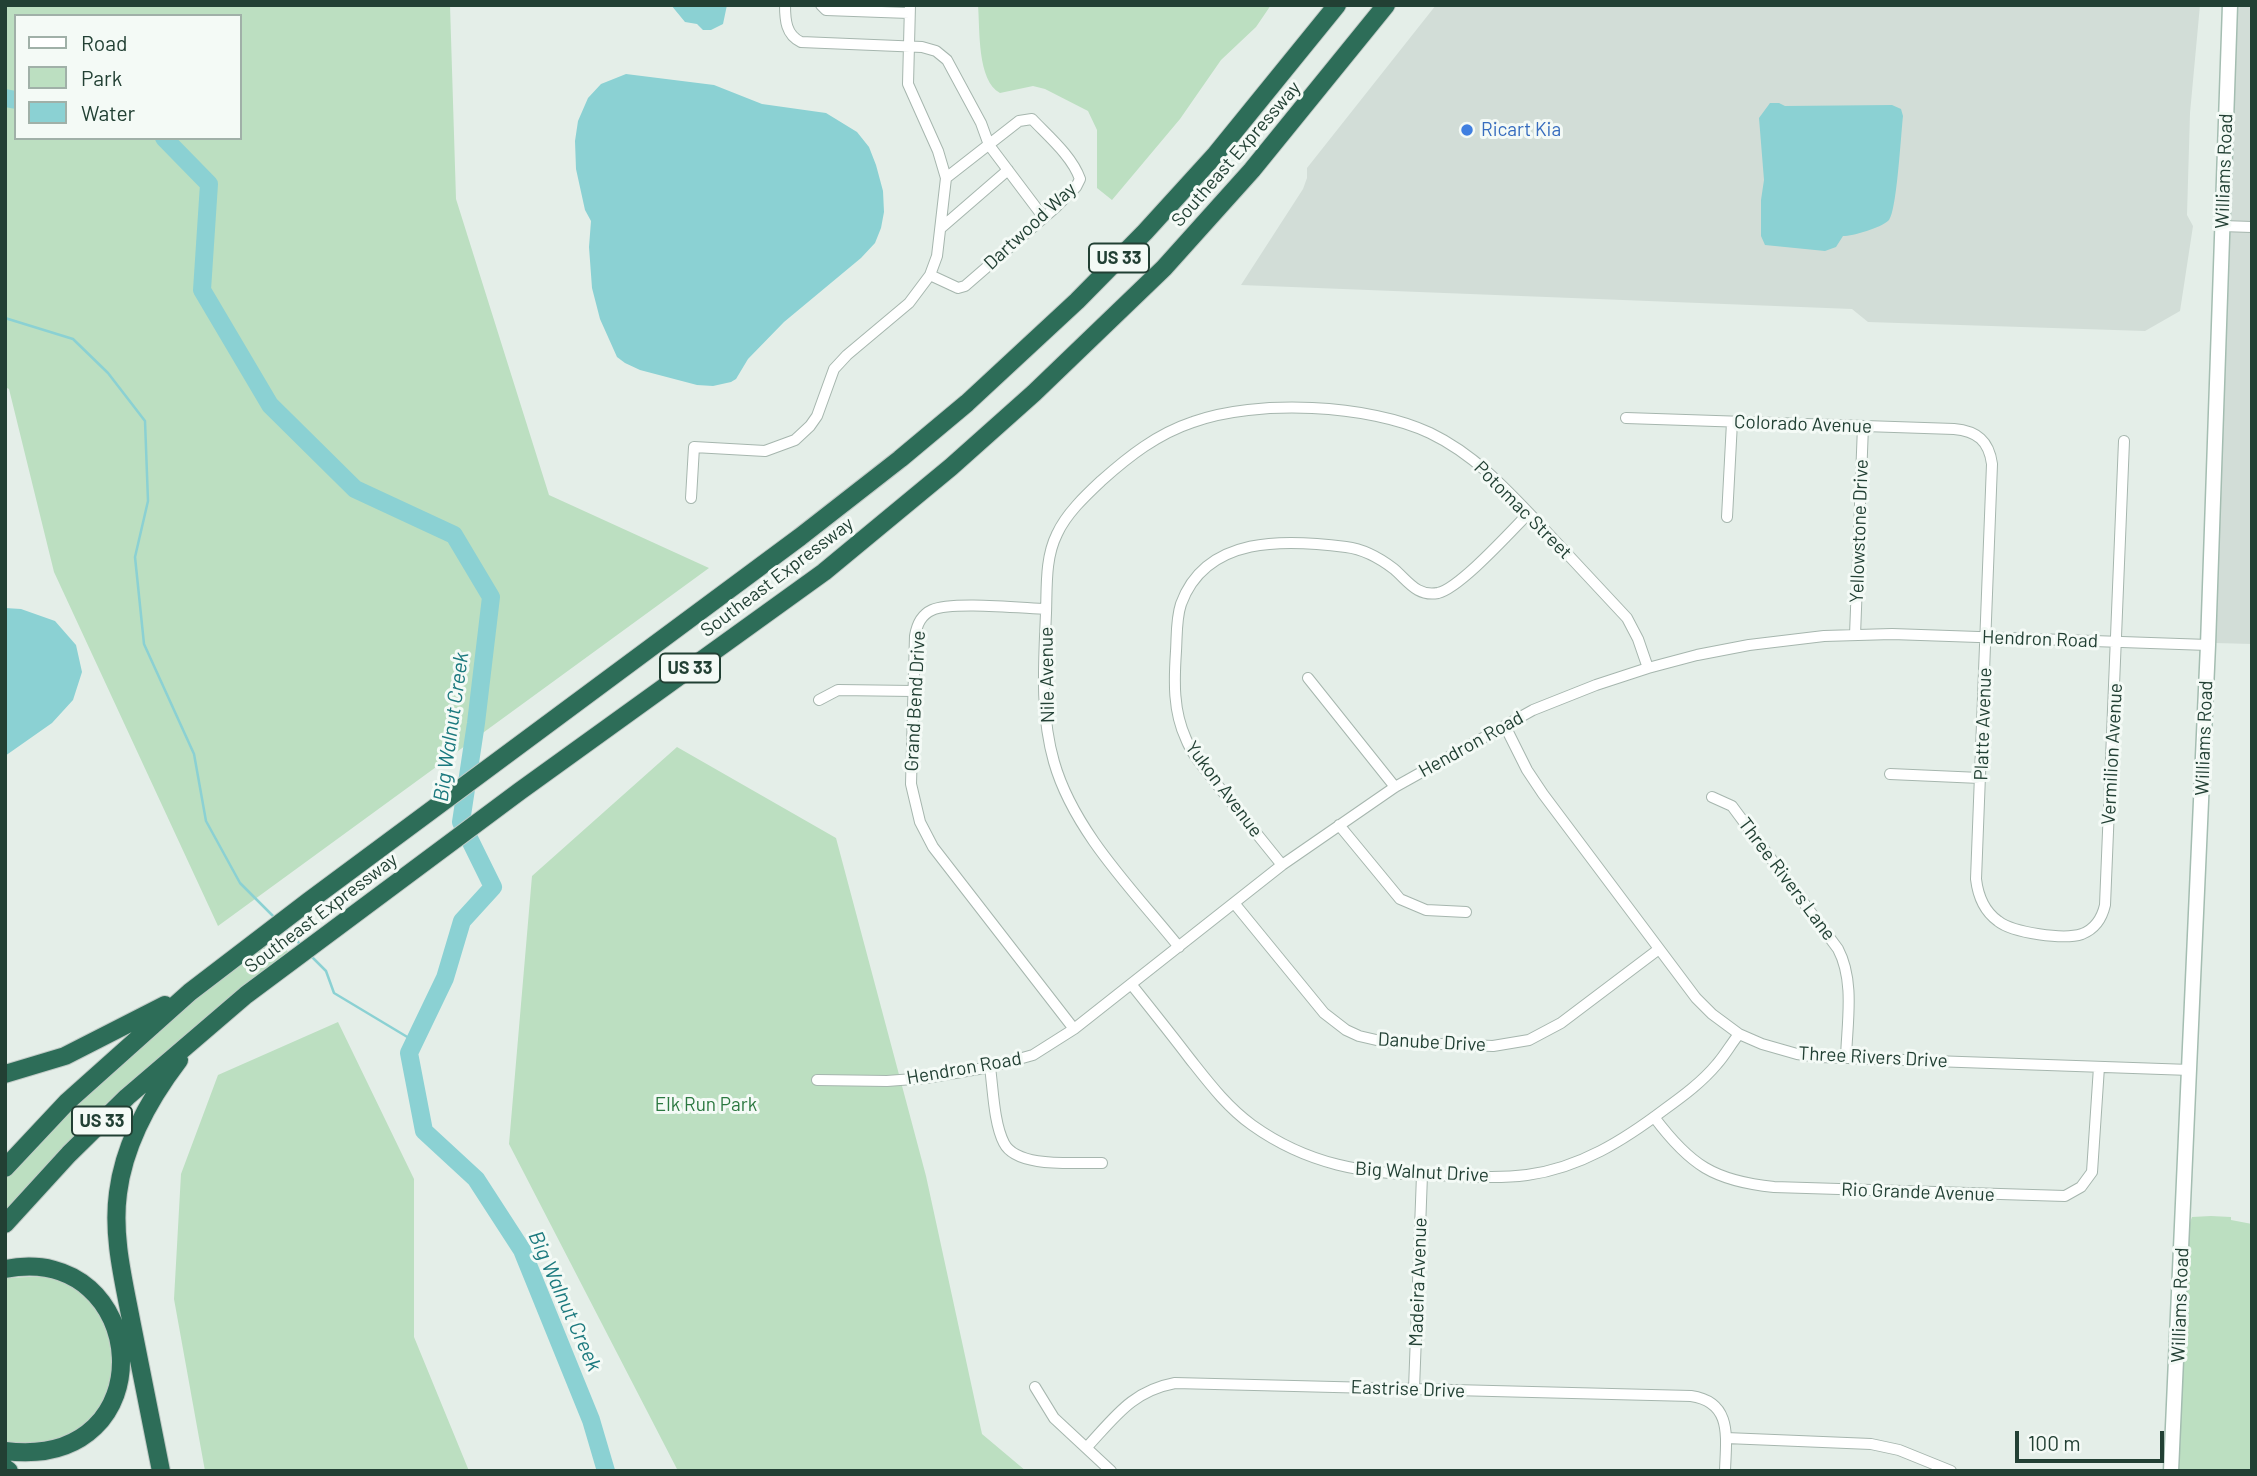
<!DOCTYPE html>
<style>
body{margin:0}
#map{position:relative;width:2257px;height:1476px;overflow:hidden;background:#e4eee8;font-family:Barlow,sans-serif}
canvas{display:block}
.frame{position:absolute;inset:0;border:7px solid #224034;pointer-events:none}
.legend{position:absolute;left:14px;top:14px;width:228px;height:126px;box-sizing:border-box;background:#f4faf6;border:2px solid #a0b0a8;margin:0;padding:9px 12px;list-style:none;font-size:21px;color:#224034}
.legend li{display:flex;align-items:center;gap:14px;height:35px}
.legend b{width:35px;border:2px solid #a0b0a8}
.scale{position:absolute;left:2015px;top:1431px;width:149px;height:32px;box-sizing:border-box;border:4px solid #224034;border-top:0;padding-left:9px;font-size:21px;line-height:24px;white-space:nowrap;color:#224034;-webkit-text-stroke:5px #f4faf6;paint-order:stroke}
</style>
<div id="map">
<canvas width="2257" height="1476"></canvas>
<div class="frame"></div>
<ul class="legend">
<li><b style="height:9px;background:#fff"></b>Road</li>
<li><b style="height:19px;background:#bcdfc1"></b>Park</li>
<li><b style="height:19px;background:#8bd1d3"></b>Water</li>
</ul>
<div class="scale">100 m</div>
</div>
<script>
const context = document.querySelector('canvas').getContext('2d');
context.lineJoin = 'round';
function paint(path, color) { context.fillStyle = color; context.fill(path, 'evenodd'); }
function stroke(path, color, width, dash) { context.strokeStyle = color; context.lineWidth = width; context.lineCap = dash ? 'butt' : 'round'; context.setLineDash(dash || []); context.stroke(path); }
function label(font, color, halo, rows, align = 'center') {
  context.font = font + ' Barlow,sans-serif'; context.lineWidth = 6; context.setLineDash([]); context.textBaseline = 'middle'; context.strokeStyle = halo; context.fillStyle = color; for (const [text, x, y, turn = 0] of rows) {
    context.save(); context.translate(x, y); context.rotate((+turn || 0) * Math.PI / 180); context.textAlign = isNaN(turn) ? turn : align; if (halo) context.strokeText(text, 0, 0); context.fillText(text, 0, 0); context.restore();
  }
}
paint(new Path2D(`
 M1436,5H2200L2190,113L2187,215L2193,226L2180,311L2145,331L1868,322L1852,309L1241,285L1303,189L1307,178V168Z
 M2228,5H2252V227L2222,226Z
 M2227,227L2252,228V644L2215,643Z`), '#d2ddd7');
paint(new Path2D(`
 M5,5H450L456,199L549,495L709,568L218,926L54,572L9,389L5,387ZM16,16H240V138H16Z
 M978,5H1271L1256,27L1221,60L1180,119L1112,200L1097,188V130L1088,111L1045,89L1033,86L1000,93C977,81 980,29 978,5Z
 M677,747L836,838L926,1176L982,1434L1026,1471H678L509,1144L532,876Z
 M276,936L288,952L196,1026L141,1076L5,1214V1179C59,1120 116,1062 178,1011C209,985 243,961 276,936Z
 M338,1022L414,1179V1337L469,1471H205L174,1299L181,1174L218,1075Z
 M2211,1216L2231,1217V1220L2252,1224V1471H2179L2189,1225L2192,1217Z
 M52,1276L78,1288L103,1313L116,1353L110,1393L88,1425L52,1446L5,1444V1278Z`), '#bcdfc1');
paint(new Path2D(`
 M671,5H727L723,24L711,30H703L697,24L685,22Z
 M626,74L714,85L762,104L826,113L857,132L869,147L876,165L883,191L884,212L881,228L875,243L861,258L784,322L748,359L736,379L731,382L713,386L697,385L640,370L625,363L617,357L600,319L592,288L589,247L591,221L585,210L576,169L575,141L578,121L588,98L601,84Z
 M1770,103H1779L1785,106L1892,105L1901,109L1903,116C1901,133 1897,211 1889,220C1881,228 1853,236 1843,236L1836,247L1825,251L1765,245L1761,236V200L1764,180L1759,118Z
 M5,608L21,609L55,621L76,645L82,672L73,700L52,723L5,756Z`), '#8bd1d3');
stroke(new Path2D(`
 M5,318L73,339L108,373L145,421L148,501L135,557L144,644L194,754L206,821L240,883L275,918
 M284,928L302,946
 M311,956L326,971L334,993L414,1041`), '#8bd1d3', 2.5);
stroke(new Path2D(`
 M5,98L16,100
 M164,138L209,184L202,290L270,405L355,489L454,535L491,597L476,723L461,822L493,887L462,921L445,978L409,1053L424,1131L476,1179L522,1250L591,1420L606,1471`), '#8bd1d3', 18);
const minor = new Path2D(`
 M785,5C785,20 786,35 801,42L922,47L936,51L947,60L981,123L989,145L1044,218
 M821,5L826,10L909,13
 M2222,226L2252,227
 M941,228L1008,170
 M930,275L958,288L965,286L1055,208L1076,187L1080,179C1072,156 1048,136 1032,119L1019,121L946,178
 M1626,418L1954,429C1977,431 1989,441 1992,464L1976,879C1978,896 1984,911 1998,921C2013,933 2064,940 2082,934C2095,929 2102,918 2105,905L2124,441
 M691,498L694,447L765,451L795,440L810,426L817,416L834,369L847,355L909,303L930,275L937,256L946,178L938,151L908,84L910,5
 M1727,517L1732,422
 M1046,609C1021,608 951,601 932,610C921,615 917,624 915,636L911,784L920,822L933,847L1074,1029
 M1855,635L1863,426
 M1308,678L1395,787
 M819,700L838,690L913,691
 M1505,726L1527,770L1543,794L1696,998L1712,1014L1739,1034L1762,1044L1797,1054L1819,1057L2190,1070
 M1890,774L1980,778
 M1712,797L1732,806L1838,949C1855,981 1847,1023 1846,1058
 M1339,825L1400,899L1426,910L1466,912
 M1282,865C1261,839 1240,813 1219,787C1208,772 1193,757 1186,739C1173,711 1174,681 1176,651C1177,635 1176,619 1181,604C1206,535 1286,539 1346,547C1363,549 1381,559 1394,569C1408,581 1417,597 1438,593C1460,588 1511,531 1529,513
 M1234,903L1324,1013L1346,1030L1359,1036L1385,1042L1493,1046L1529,1040L1561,1023L1659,949
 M1179,947C1134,891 1074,832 1054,762C1040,713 1044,663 1046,613C1047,587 1045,558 1057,534C1066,514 1085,496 1101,481C1129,456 1157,434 1193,422C1256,399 1369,404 1430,433C1476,455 1510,493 1544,529C1572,559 1599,588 1627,618L1638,639L1648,668
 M1131,984C1151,1009 1171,1034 1190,1059C1209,1083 1227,1107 1252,1125C1308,1165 1364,1174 1432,1175C1464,1176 1496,1179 1527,1175C1580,1168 1624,1140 1665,1109C1683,1096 1702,1082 1717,1064C1725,1055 1731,1044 1739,1034
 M990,1067C993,1089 994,1124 1004,1143C1017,1169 1077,1162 1102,1163
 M817,1080L887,1081L926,1078L990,1067L1033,1055L1074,1029L1282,865L1395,787L1533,710L1596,685L1648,668L1697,655L1749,645L1824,636L1892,634L2208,645
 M1654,1117C1690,1165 1714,1181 1774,1187L2065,1196L2081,1187L2092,1172L2099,1067
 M1035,1387L1054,1418L1111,1471
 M1414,1389L1422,1175
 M1726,1438L1871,1444L1899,1450L1951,1471
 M1087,1447C1115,1417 1132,1391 1175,1383L1691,1396C1733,1402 1726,1438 1725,1471`);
const secondary = new Path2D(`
 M2171,1471L2208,645L2230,5`);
const motorway = new Path2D(`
 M5,1074L65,1056L165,1005
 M5,1168L67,1102L190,992L309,901L800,537L900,459L967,403L1077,301L1145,232L1216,154L1337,5
 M5,1224L69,1154L127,1097L246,995L520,791L824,572L951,467L1034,393L1164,268L1252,170L1386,5
 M5,1269C150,1241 169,1471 5,1451
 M5,1468L9,1471
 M161,1471C151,1422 142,1373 132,1325C124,1282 112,1237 118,1193C124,1145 150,1098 179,1060`);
stroke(minor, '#a6b6ae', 12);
stroke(secondary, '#a4bdb1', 17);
stroke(motorway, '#c1cac6', 20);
stroke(minor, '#fff', 10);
stroke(secondary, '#fff', 14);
stroke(motorway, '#2d6d58', 18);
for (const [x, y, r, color] of [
 [1467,130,7,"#3f7fe0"]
]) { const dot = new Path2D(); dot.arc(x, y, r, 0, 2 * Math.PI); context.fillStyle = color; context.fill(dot); stroke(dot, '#f4faf6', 2.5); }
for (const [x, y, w] of [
 [1119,258,60],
 [690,668,60],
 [102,1121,60]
]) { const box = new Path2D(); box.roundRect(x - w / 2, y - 14.5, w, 29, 5); context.fillStyle = '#f4faf6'; context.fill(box); stroke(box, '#224034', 2); }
label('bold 18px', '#224034', null, [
 ["US 33",1119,258],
 ["US 33",690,668],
 ["US 33",102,1121]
]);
label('19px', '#366cbe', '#f4faf6', [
 ["Ricart Kia",1481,130]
], 'left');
label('19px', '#224034', '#f4faf6', [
 ["Southeast Expressway",1236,154,-49],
 ["Williams Road",2224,171,-88],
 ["Dartwood Way",1030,226,-43],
 ["Colorado Avenue",1803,424,2],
 ["Potomac Street",1523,510,45],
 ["Yellowstone Drive",1859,531,-88],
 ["Southeast Expressway",777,577,-37],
 ["Hendron Road",2040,639,2],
 ["Nile Avenue",1047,675,-91],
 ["Grand Bend Drive",915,701,-87],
 ["Platte Avenue",1983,724,-88],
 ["Williams Road",2204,738,-88],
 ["Hendron Road",1471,744,-29],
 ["Vermilion Avenue",2112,754,-87],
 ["Yukon Avenue",1224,789,53],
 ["Three Rivers Lane",1787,879,53],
 ["Southeast Expressway",321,913,-37],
 ["Danube Drive",1432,1042,3],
 ["Three Rivers Drive",1873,1057,3],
 ["Hendron Road",964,1068,-10],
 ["Big Walnut Drive",1422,1172,3],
 ["Rio Grande Avenue",1918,1192,2],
 ["Madeira Avenue",1418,1282,-88],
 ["Williams Road",2180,1305,-88],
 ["Eastrise Drive",1408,1389,2]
]);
label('19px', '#2b7840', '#f4faf6', [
 ["Elk Run Park",706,1105]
]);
label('italic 21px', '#1b797e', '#f4faf6', [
 ["Big Walnut Creek",451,727,-82],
 ["Big Walnut Creek",565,1301,66]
]);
</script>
